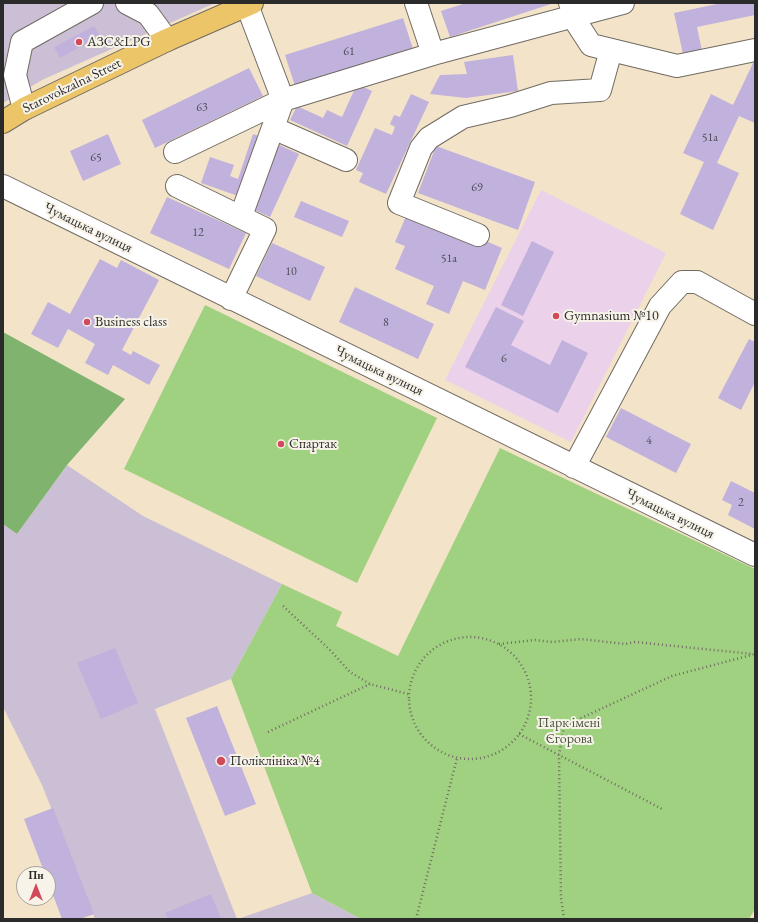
<!DOCTYPE html>
<meta charset="utf-8">
<style>
body{margin:0}
#map{position:relative;width:758px;height:922px;overflow:hidden;background:#f3e3c9;font-family:"EB Garamond",serif}
canvas{display:block}
.frame{position:absolute;inset:0;border:4px solid #2b2b2b;pointer-events:none}
.north{position:absolute;left:16px;top:866px;width:40px;height:40px;box-sizing:border-box;background:#f7f3e8;border:1px solid #a5a39c;border-radius:50%;rotate:0deg;font-size:11px;font-weight:700;line-height:16px;text-align:center;color:#2b2b2b}
.north::after{content:'';display:block;margin:auto;width:14px;height:18px;background:#d1495b;clip-path:polygon(50% 0,100% 100%,50% 72%,0 100%)}
</style>
<div id="map">
<canvas width="758" height="922"></canvas>
<div class="frame"></div>
<div class="north">Пн</div>
</div>
<script>
const context = document.querySelector('canvas').getContext('2d');
context.lineJoin = 'round';
function paint(path, color) { context.fillStyle = color; context.fill(path, 'evenodd'); }
function stroke(path, color, width, dash) { context.strokeStyle = color; context.lineWidth = width; context.lineCap = dash ? 'butt' : 'round'; context.setLineDash(dash || []); context.stroke(path); }
function label(font, color, halo, rows, align = 'center') {
  context.font = font + ' "EB Garamond",serif'; context.lineWidth = 4; context.setLineDash([]); context.textBaseline = 'middle'; context.strokeStyle = halo; context.fillStyle = color; for (const [text, x, y, turn = 0] of rows) {
    context.save(); context.translate(x, y); context.rotate((+turn || 0) * Math.PI / 180); context.textAlign = isNaN(turn) ? turn : align; if (halo) context.strokeText(text, 0, 0); context.fillText(text, 0, 0); context.restore();
  }
}
paint(new Path2D(`
 M541,190L666,253L571,442L445,380Z`), '#ecd1ea');
paint(new Path2D(`
 M3,3H215L42,80L3,103Z
 M67,465L143,516L282,584L231,679L155,709L237,919H95L42,785L3,707V524L17,534Z
 M312,893L361,919H238Z`), '#cbbfd5');
paint(new Path2D(`
 M205,305L437,418L357,583L124,469Z
 M500,448L755,569V909L749,919H361L312,893L231,679L282,584L342,612L336,626L398,656Z`), '#a0d180');
paint(new Path2D(`
 M3,332L125,399L67,465L17,534L3,524Z`), '#80b36e');
paint(new Path2D(`
 M466,3H550L551,4L450,37L441,11Z
 M722,3H755V15L697,27L702,51L683,54L674,13Z
 M403,18L413,49L295,86L285,55Z
 M94,26L100,36L60,58L54,47Z
 M513,55L518,91L466,98L430,94L440,75L467,74L464,62Z
 M755,59V123L739,116L717,163L739,173L713,230L680,214L704,162L683,153L711,94L733,105Z
 M249,68L263,96L155,148L142,120Z
 M357,84L372,91L347,146L290,120L297,106L323,118L327,110L342,117Z
 M411,94L429,102L386,194L359,182L363,173L356,170L375,128L392,135L395,127L390,124L394,115L400,117Z
 M108,134L121,164L83,181L70,151Z
 M253,134L265,138L244,198L201,183L210,157L234,165L230,176L238,179Z
 M277,144L299,154L270,217L248,207Z
 M436,146L535,182L518,230L418,193Z
 M167,197L246,233L229,269L150,233Z
 M301,201L349,221L342,237L294,217Z
 M407,214L463,231L502,248L485,290L463,281L449,314L426,304L434,286L395,269L405,246L395,242Z
 M532,241L554,252L523,316L501,305Z
 M272,243L325,267L310,301L256,276Z
 M100,259L117,268L121,260L159,280L122,350L131,355L133,351L160,365L149,385L113,365L108,375L85,363L95,344L68,329L58,348L31,334L48,302L70,314Z
 M355,287L434,324L418,359L339,322Z
 M496,307L524,321L511,345L550,365L562,340L588,353L558,413L465,367Z
 M749,339L755,342V382L741,410L718,398Z
 M621,408L691,444L676,473L606,437Z
 M731,481L755,493V529L728,515L732,505L722,500Z
 M115,648L138,703L101,719L77,663Z
 M217,706L256,804L225,816L186,718Z
 M53,808L94,914L80,919H62L48,882V874H45L24,819Z
 M211,894L221,919H168L165,913Z`), '#c0b1dd');
const minor = new Path2D(`
 M127,3L148,14L167,40
 M416,3L433,54
 M570,3L578,25L591,45L677,66L755,50
 M24,109L15,75L22,42L92,3
 M273,128L346,160
 M175,152L283,100L433,54L623,3
 M3,186L755,555
 M177,186L265,229L231,299
 M241,216L283,100L247,5
 M478,235L399,203L421,148L429,138L463,117L510,106L551,93L600,90L611,50
 M574,467L660,306L682,282H697L755,314`);
const major = new Path2D(`
 M3,122L24,109L167,40L252,3`);
stroke(minor, '#716b62', 24);
stroke(major, '#716b62', 24);
stroke(new Path2D(`
 M283,606L329,649L350,672L370,684L408,694
 M409 698a61 61 0 1 1 122 0a61 61 0 1 1-122 0Z
 M499,644L535,640L552,642L581,639L625,644L635,642L753,654
 M268,732L370,684
 M519,734L664,810
 M416,919L457,758
 M564,919L561,898L559,755L564,726L672,676L755,654`), '#716b62', 2.5, [1, 3]);
stroke(minor, '#fff', 22);
stroke(major, '#edc569', 22);
for (const [x, y, r, color] of [
 [79,42,4,"#d1495b"],
 [556,316,4,"#d1495b"],
 [87,322,4,"#d1495b"],
 [281,444,4,"#d1495b"],
 [221,761,5,"#d1495b"]
]) { const dot = new Path2D(); dot.arc(x, y, r, 0, 2 * Math.PI); context.fillStyle = color; context.fill(dot); stroke(dot, '#f7f3e8', 1.5); }
label('12px', '#504c58', null, [
 ["61",349,52],
 ["63",202,108],
 ["51а",710,138],
 ["65",96,158],
 ["69",477,188],
 ["12",198,233],
 ["51а",449,259],
 ["10",291,272],
 ["8",386,323],
 ["6",504,359],
 ["4",649,441],
 ["2",741,503]
]);
label('14px', '#2b2b2b', '#f7f3e8', [
 ["АЗС&LPG",87,42],
 ["Gymnasium №10",564,316],
 ["Business class",95,322],
 ["Спартак",289,444],
 ["Поліклініка №4",230,761]
], 'left');
label('14px', '#2b2b2b', '#f7f3e8', [
 ["Starovokzalna Street",72,86,-26],
 ["Чумацька вулиця",88,228,26],
 ["Чумацька вулиця",379,371,26],
 ["Чумацька вулиця",670,514,26]
]);
label('14px', '#485440', '#f7f3e8', [
 ["Парк імені",569,723],
 ["Єгорова",569,739]
]);
</script>
